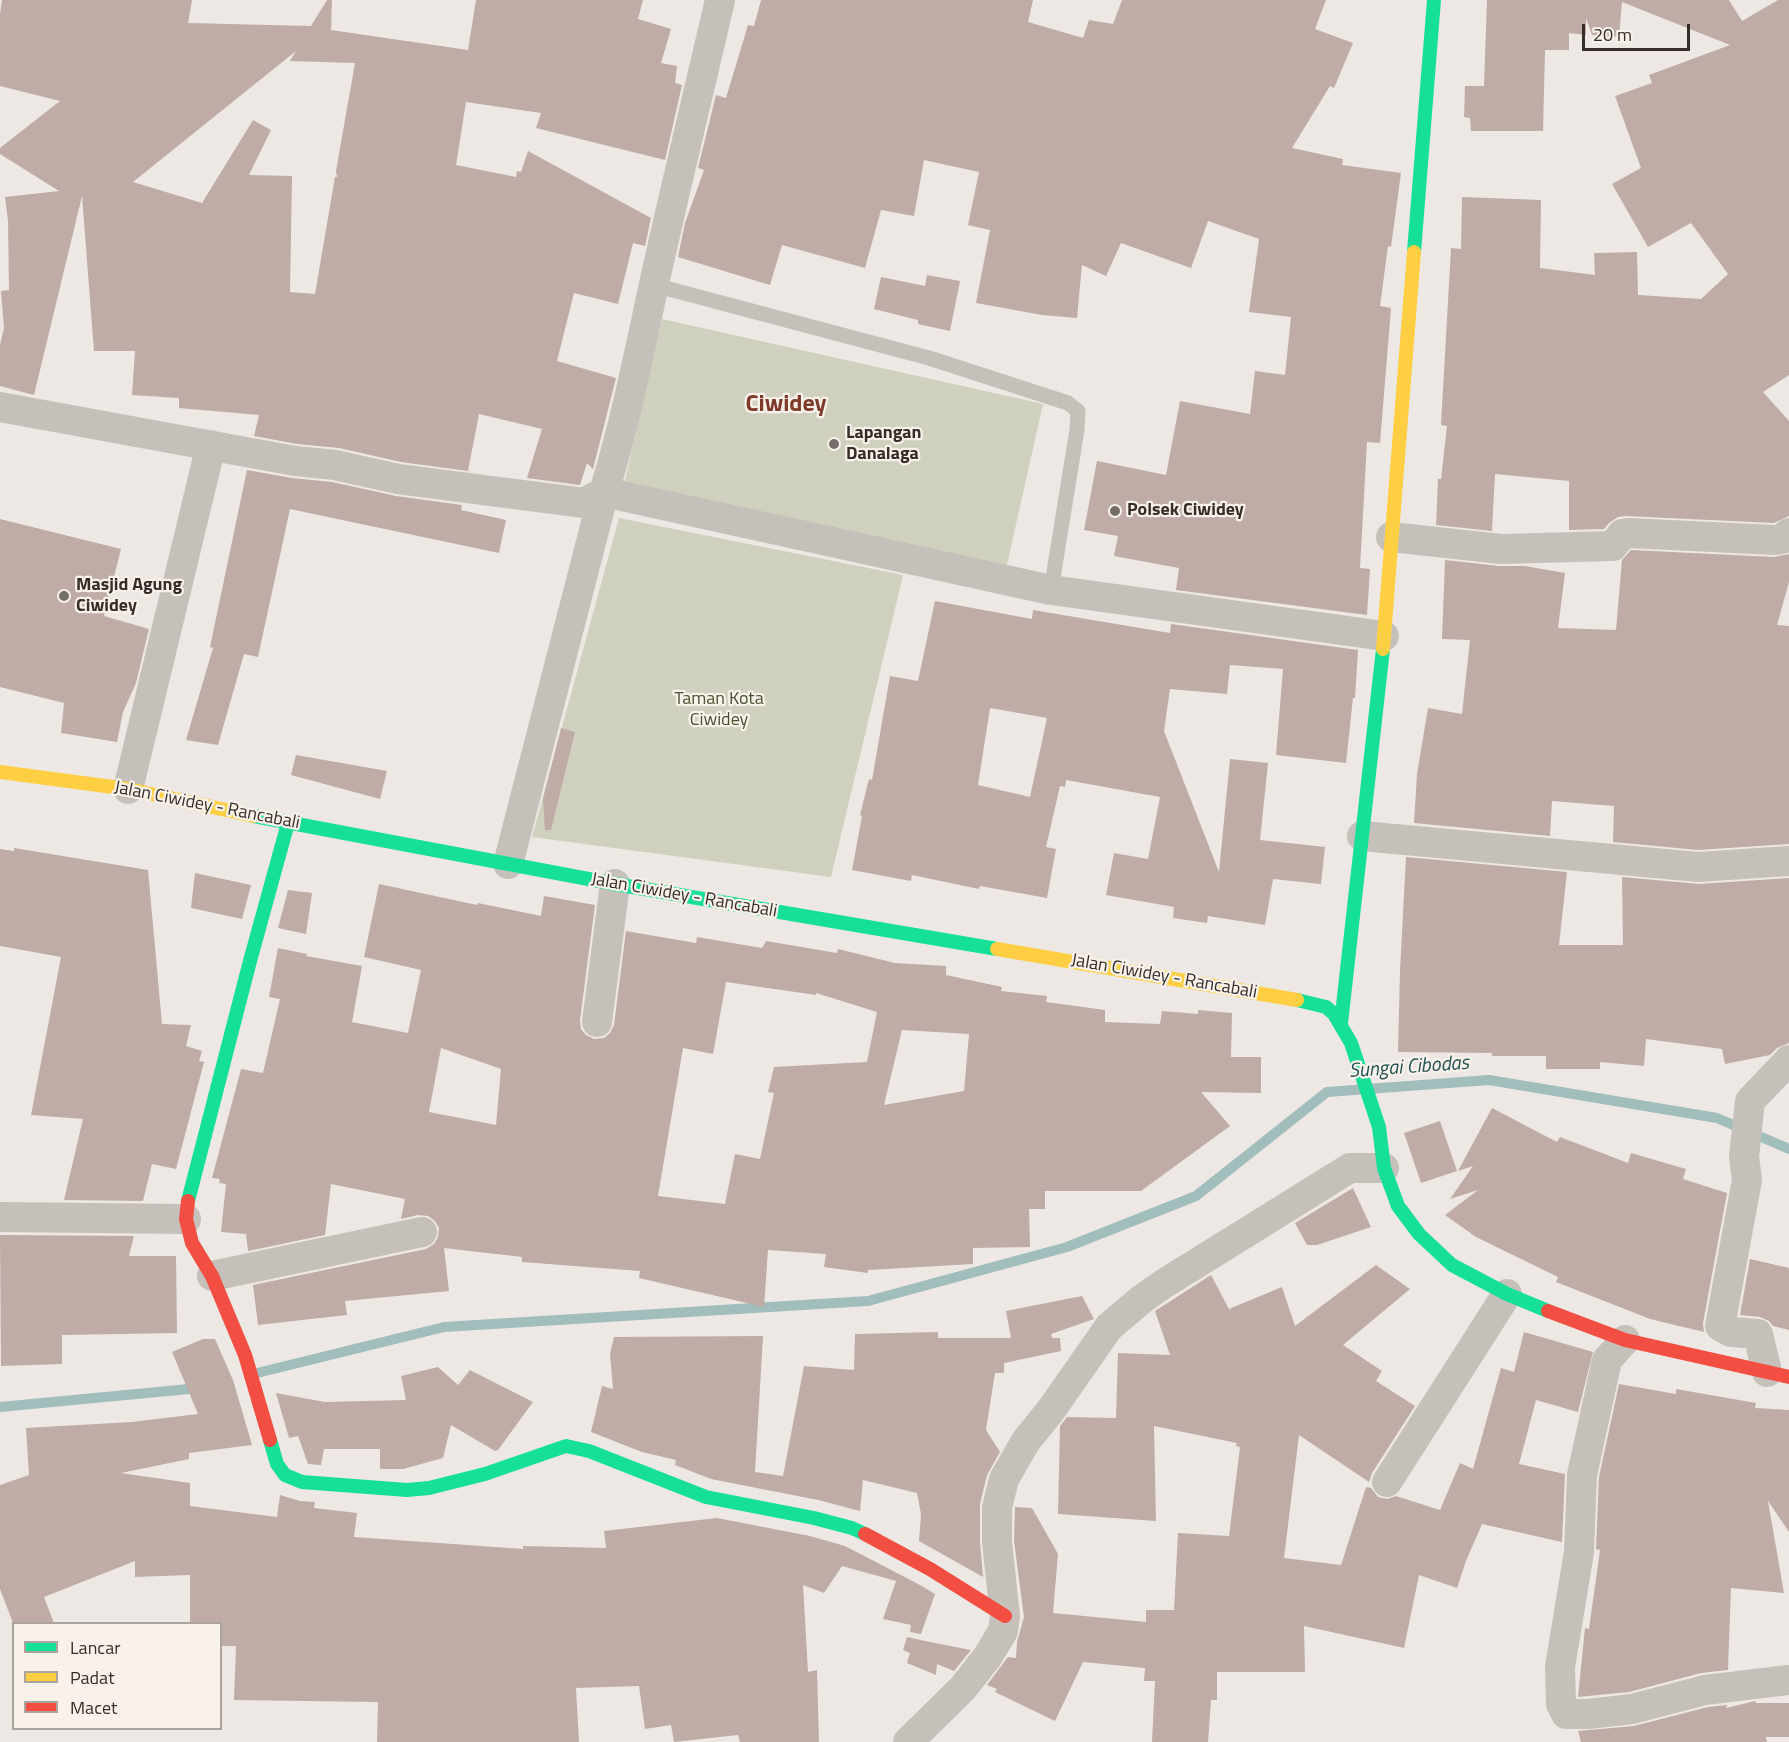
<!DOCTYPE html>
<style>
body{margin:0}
#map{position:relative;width:1789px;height:1742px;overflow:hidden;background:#ede8e3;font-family:"Titillium Web",sans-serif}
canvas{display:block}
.legend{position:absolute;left:12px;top:1622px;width:210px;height:108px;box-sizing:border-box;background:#f8f2eb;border:2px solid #aaa39e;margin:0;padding:8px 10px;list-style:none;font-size:18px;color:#362d2a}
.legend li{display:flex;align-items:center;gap:12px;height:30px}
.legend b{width:30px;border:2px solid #aaa39e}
.scale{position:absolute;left:1582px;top:24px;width:108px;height:27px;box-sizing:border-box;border:3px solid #362d2a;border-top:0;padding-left:8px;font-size:18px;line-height:21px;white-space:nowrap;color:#362d2a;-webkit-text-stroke:4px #f8f2eb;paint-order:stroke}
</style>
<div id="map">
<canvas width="1789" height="1742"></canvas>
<ul class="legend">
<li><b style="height:8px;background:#16e098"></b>Lancar</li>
<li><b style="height:8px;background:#ffcf43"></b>Padat</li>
<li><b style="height:8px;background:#f24e42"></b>Macet</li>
</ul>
<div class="scale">20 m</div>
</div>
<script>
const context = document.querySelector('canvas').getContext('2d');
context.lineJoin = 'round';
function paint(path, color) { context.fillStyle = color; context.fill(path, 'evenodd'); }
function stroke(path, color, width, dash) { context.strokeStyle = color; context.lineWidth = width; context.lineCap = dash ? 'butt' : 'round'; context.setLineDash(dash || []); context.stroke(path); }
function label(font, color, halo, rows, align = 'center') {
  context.font = font + ' "Titillium Web",sans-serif'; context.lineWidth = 4.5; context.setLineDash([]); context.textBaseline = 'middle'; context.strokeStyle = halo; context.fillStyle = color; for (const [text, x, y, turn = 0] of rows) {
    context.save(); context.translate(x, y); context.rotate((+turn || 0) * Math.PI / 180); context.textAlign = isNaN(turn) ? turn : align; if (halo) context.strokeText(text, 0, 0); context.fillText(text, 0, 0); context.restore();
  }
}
paint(new Path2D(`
 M662,319L1043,404L1006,569L624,485Z
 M619,518L903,575L831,877L532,837Z`), '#cfd1be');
stroke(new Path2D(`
 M253,1374L444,1327L868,1301L1067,1247L1196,1196L1327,1092L1489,1080L1717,1118L1789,1149
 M0,1407L189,1389L200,1387`), '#a1bdbc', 10);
paint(new Path2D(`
 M2,0H192L188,23L311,26L327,0H332L331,30L468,50L476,0H643L638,19L671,29L661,63L677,66L675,83L682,85L665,160L536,128L541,113L466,102L456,165L516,177L517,171L521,172L528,151L651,218L645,246L633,243L618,304L574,293L557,361L616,378L593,469L587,463L580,485L527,478L542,429L479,414L468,471L401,462L339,448L297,444L254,436L259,415L179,408V398L132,395L135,351H94L82,196L34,395L0,386V345L4,328L1,291L9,290L8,221L5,197L59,191L0,154V148L60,101L0,86V14ZM296,51L290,61L355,63L336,171L337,177H335L315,294L290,292L292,176L249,175L271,130L253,120L202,203L133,182Z
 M761,0H1033L1028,22L1083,38L1089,20L1113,24L1122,0H1326L1315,29L1353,43L1334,88L1330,86L1292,148L1343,159L1342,165L1401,173L1391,247L1388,246L1380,306L1391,308L1380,443L1367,442L1360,568L1370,569L1367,615L1176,590L1179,568L1114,556L1118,536L1084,530L1097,461L1166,475L1180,401L1250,414L1255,371L1285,375L1291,317L1249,312L1259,239L1208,221L1191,268L1121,243L1106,276L1082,265L1077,318L1042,315L976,303L990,230L968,225L979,172L924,160L914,216L881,210L865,268L782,245L770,285L678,257L685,223L704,170L698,168L716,95L726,98L748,25L754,26Z
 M1487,0H1729L1742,21L1778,0H1789V375L1763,392L1789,421V516L1774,523L1625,516L1618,517L1609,523L1604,529L1569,530V481L1495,474L1492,531L1436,525L1438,479H1441L1447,426L1441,425L1451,248L1461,249L1462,197L1541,200L1540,268L1595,275L1594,253L1637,252L1638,295L1701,299L1728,274L1691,223L1648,247L1612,184L1641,168L1615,96L1652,83L1649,75L1730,45L1622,2L1619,37L1592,35L1586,18V35L1569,33V50H1545L1543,131H1471L1470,118L1464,117L1465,86H1484Z
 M927,275L960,281L950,331L918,324V320L874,309L881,277L925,286Z
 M247,470L292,478L332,482L396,496L462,505L461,510L506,520L499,553L290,509L258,657L244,654L218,745L186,740L213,648L210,647Z
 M0,519L121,549L104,616L149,629L136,683L123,712L117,742L61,733L64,703L0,687Z
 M1631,550L1774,557L1789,554V582L1777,625L1789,626V844L1698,850L1613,842L1614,806L1552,801L1550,836L1414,823L1417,774L1428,708L1462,714L1470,640L1442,639L1445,560L1499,566H1525L1565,573L1558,628L1616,630L1622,560Z
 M935,601L1032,619L1033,610L1170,633L1171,624L1358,650L1355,698H1353L1346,763L1276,755L1283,669L1230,665L1227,694L1170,689L1164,731L1219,872L1230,759L1268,763L1260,840L1325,847L1321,884L1273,879L1265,925L1208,916L1207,923L1173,918L1174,907L1106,895L1114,853L1148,859L1160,797L1066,780L1065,787L1060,786L1046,847L1056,849L1047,898L980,886L979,889L912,875L911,881L852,870L862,816L860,815L869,779L872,780L890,676L918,681ZM990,708L1047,718L1030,797L978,785Z
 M561,728L575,732L551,830H545L543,799Z
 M296,755L387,771L380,799L291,775Z
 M14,848L148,870L162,1024L191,1025L186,1046L202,1051L199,1061L204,1062L176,1169L152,1164L143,1201L64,1200L83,1119L31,1115L61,957L0,946V849L14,851Z
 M1406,857L1567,872L1559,945H1623L1622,877L1699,884L1789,878V1043L1777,1048L1770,1055L1725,1064L1722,1049L1646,1039L1644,1066L1600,1062V1069H1546V1056H1492V1053L1398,1052L1400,971Z
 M195,873L251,885L242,919L191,908Z
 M379,884L477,905L478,903L541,916L544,896L595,905L580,1020L581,1029L586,1035L594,1039L604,1038L610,1033L614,1025L626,931L696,943L697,937L762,948L766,941L837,953L838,949L895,963L946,966V975L1002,987L1001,991L1047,996L1046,1002L1105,1010V1022L1160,1024L1162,1011L1198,1014V1010L1232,1013L1231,1057H1261V1093L1201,1092L1230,1126L1141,1191H1045V1209H1029L1030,1247L973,1248V1264L868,1270V1273L824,1267L826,1254L768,1250L764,1307L639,1278L640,1271L522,1262V1257L444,1248L449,1291L345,1301L347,1315L258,1325L253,1285L426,1249L434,1244L438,1237L439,1228L435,1221L428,1216L418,1215L401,1219L405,1199L331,1184L325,1235L248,1251L246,1234L221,1232L226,1184L219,1183L220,1179L212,1178L241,1069L263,1073L280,999L269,997L278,948L307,954L306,956L362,966L352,1022L408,1033L421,970L364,957ZM726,982L816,995V993L877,1012L867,1062L774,1067L768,1092L774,1093L760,1159L735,1154L725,1204L658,1196L683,1048L713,1054ZM902,1030L969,1034L964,1091L884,1105ZM441,1048L501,1069L496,1125L429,1112Z
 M288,890L312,893L306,934L278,928Z
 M1492,1108L1557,1142L1560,1137L1628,1163L1631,1153L1686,1169L1683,1179L1727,1193L1703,1323L1704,1332L1650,1319L1556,1282L1558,1277L1476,1237L1445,1215L1478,1190L1450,1199L1473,1166L1458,1171Z
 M1440,1121L1457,1171L1421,1183L1404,1133Z
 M1353,1188L1371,1227L1317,1245H1307L1295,1223Z
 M0,1235L134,1236L129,1256H176L177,1333L62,1335V1364L1,1366Z
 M1750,1259L1789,1268V1330L1773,1326L1769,1321L1760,1317L1740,1315Z
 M1376,1265L1410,1289L1343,1345L1382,1371L1376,1381L1415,1406L1372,1473L1369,1482L1299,1435L1284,1558L1341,1565L1366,1487L1371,1488L1378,1497L1387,1499L1396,1496L1440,1510L1460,1463L1473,1469L1501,1368L1514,1372L1524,1332L1593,1352L1578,1412L1536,1400L1519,1464L1565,1474L1562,1542L1482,1524L1466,1561L1457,1588L1419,1575L1404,1648L1304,1626L1305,1672H1217V1700H1211L1208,1742H1152L1155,1681H1144L1145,1668L1083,1662L1055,1721L995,1692L997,1689L987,1685L1008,1657L1016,1658L1017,1642L1024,1617L1014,1541L1015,1507L1032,1508L1058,1554L1053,1613L1146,1622V1610H1174L1178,1533L1229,1536L1240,1447L1236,1446L1237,1443L1154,1426L1156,1521L1058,1514L1060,1426L1067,1417L1116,1418L1118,1353L1170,1355L1155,1311L1211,1275L1229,1309L1282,1287L1295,1326Z
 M1082,1296L1094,1319L1051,1334L1052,1338H1060L1061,1351L1004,1363V1373H995L986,1430L1000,1452L987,1475L980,1504V1542L983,1577L919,1541L921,1514L917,1493L863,1480L860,1511L818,1500L711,1479L675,1465L676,1460L642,1452L591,1432L602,1386L613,1389L610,1354L614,1337L763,1336L755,1472L783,1476L804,1366L854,1370L855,1334L938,1332V1338H1011L1006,1311Z
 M203,1339H215L233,1380L252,1445L189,1453V1459L121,1473L190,1483V1506L277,1517L280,1495L300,1501L315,1502L314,1508L357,1513L354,1537L523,1549V1546L606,1548L604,1531L717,1518L810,1536L845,1546L920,1585L935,1594L921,1634L910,1632L911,1625L883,1619L896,1581L842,1566L824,1593L803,1585L808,1672L817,1670L819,1742H740L738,1735L674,1742L671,1725L645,1729L639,1686L576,1688L579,1742H377L378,1702L234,1700L236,1646H220V1623H190V1575L135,1577V1561L44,1597L54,1623H13L0,1589V1485L29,1475L26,1428L132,1422L198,1414L172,1352Z
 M438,1367L458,1385L470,1370L533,1402L498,1450L495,1451L451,1425L443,1458L403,1469H380V1449H324L321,1465L308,1464L298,1436L289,1438L276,1393L325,1402L406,1400L401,1376Z
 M1619,1384L1676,1394V1389L1756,1403L1755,1408L1789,1410V1532L1768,1501L1784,1593L1731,1588L1728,1670L1701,1673L1629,1692L1578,1697L1585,1628L1589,1629L1600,1550L1596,1549L1599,1477Z
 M907,1637L925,1641L971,1650L954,1671L937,1664L936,1675L907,1663L910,1653L903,1650Z
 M1755,1701L1756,1703H1789V1737H1766L1767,1742H1581L1578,1731L1634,1726L1708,1707L1727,1705L1726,1708Z`), '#bfaca6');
stroke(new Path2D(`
 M654,285L929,358L1068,403L1078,411L1077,430L1051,590`), '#c6c0bb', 15);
stroke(new Path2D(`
 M0,407L295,461L335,465L398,479L584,503L604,492C625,424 639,354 654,284C675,189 698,95 720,0
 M1391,537L1501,549L1613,546L1622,534L1628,533L1775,540L1782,539L1789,533
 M128,789L211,445
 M1362,836L1698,867L1789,861
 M508,864L604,492L1051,590L1384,636
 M597,1022L615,884
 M0,1217L186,1219
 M212,1276L422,1232
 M1625,1340L1607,1360L1582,1475L1579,1552L1560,1667L1561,1704L1566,1714H1588L1632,1709L1705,1690L1789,1680
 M1767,1372L1758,1334L1731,1332L1720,1326L1747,1180L1744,1157L1750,1101L1789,1060
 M1387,1482L1507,1294
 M908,1742L963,1688L988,1656L1003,1631L1005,1616L997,1542V1508L1004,1479L1026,1441L1051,1410L1109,1327L1142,1299L1165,1283L1350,1168H1384`), '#c6c0bb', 30);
stroke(new Path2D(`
 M1414,252L1434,0
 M254,816L615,884L997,949
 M1297,1000L1326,1007L1334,1014L1351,1043L1379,1127L1384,1168L1398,1206L1419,1234L1452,1265L1507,1294L1548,1311
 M1341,1023L1383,649
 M188,1201L250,961L288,823
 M270,1440L277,1464L285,1475L302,1482L407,1490L429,1488L485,1474L566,1446L589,1451L706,1497L814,1518L852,1528L865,1534`), '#16e098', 14);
stroke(new Path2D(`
 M1383,649L1414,252
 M0,772L128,789L254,816
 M997,949L1297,1000`), '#ffcf43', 14);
stroke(new Path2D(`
 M188,1201L186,1219L192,1243L212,1276L245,1355L270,1440
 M1548,1311L1625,1340L1789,1377
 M865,1534L930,1569L1005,1616`), '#f24e42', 14);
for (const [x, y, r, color] of [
 [834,444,6,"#766e6b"],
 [1115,511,6,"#766e6b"],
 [64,596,6,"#766e6b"]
]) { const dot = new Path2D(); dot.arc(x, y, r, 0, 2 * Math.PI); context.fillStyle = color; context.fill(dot); stroke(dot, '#f8f2eb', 2); }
label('bold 18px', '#362d2a', '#f8f2eb', [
 ["Lapangan",846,434],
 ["Danalaga",846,455],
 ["Polsek Ciwidey",1127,511],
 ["Masjid Agung",76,586],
 ["Ciwidey",76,607]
], 'left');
label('18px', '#475330', '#f8f2eb', [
 ["Taman Kota",719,700],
 ["Ciwidey",719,721]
]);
label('18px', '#362d2a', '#f8f2eb', [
 ["Jalan Ciwidey - Rancabali",207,806,11],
 ["Jalan Ciwidey - Rancabali",684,896,10],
 ["Jalan Ciwidey - Rancabali",1164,977,10]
]);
label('italic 20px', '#235354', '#f8f2eb', [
 ["Sungai Cibodas",1409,1068,-4]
]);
label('bold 24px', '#7e3a2a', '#f8f2eb', [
 ["Ciwidey",786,405]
]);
</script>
